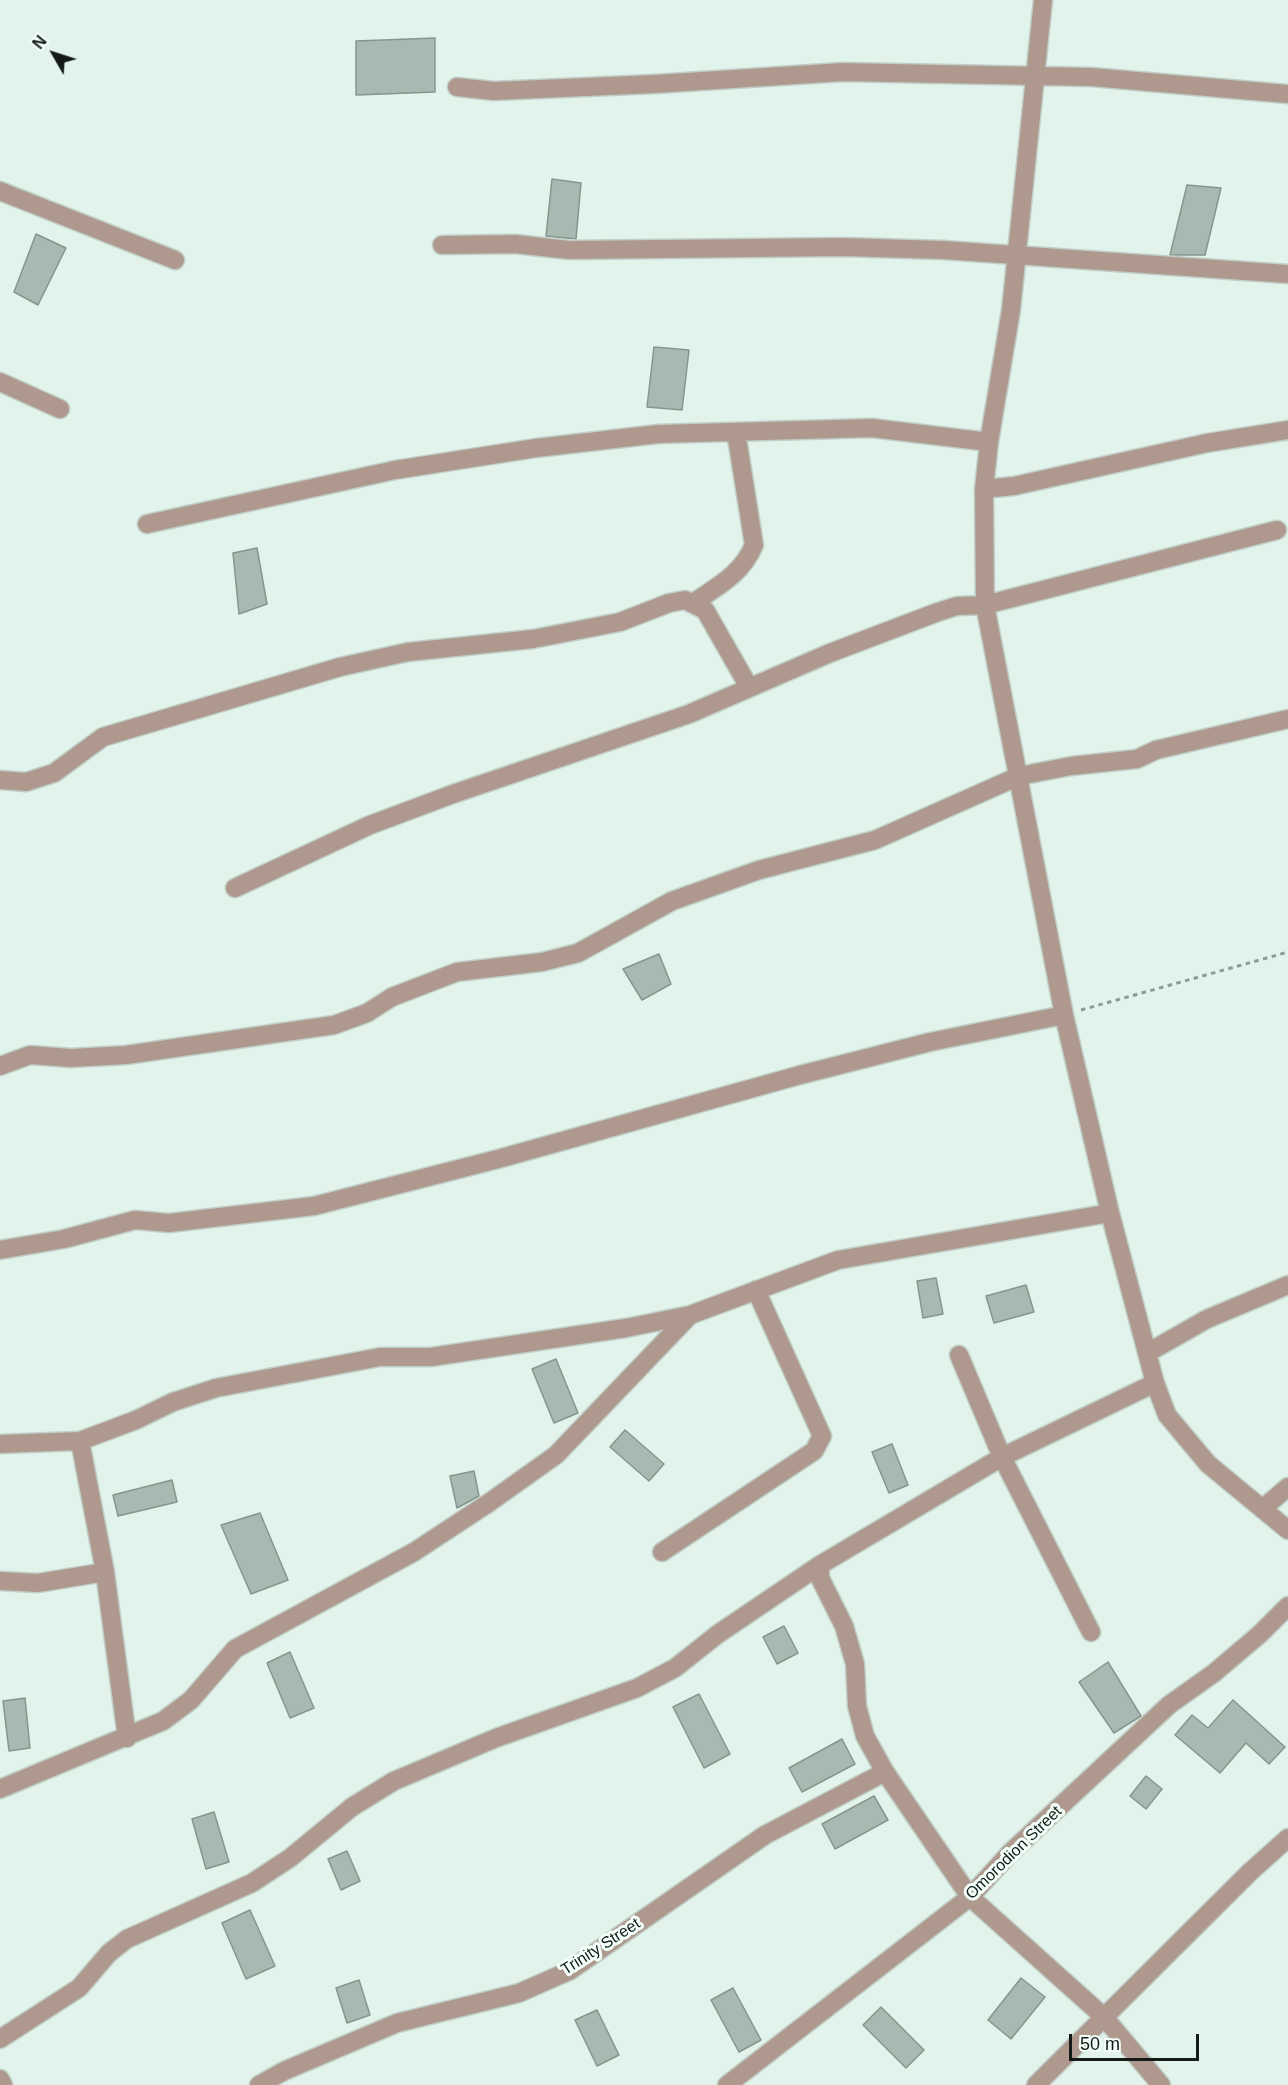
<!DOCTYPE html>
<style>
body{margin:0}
#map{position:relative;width:1288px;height:2085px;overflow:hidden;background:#e1f3ea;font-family:Arial,sans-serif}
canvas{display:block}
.north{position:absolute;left:24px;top:24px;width:60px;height:60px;-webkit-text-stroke:4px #f1fff8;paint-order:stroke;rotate:309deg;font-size:16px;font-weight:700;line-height:24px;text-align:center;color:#131a17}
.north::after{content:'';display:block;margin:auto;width:21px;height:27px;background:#131a17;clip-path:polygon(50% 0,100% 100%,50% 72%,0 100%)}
.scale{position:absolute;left:1069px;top:2034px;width:130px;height:27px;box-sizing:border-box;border:3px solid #131a17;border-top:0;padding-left:8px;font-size:18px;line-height:21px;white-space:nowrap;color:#131a17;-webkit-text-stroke:4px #f1fff8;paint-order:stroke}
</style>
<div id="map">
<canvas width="1288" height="2085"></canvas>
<div class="north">N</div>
<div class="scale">50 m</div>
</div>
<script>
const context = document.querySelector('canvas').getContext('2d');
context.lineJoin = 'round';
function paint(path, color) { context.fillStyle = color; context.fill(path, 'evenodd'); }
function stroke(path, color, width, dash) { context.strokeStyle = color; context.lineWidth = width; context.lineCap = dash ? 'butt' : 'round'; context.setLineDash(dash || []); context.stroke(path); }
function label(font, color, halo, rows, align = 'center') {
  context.font = font + ' Arial,sans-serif'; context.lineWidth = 6; context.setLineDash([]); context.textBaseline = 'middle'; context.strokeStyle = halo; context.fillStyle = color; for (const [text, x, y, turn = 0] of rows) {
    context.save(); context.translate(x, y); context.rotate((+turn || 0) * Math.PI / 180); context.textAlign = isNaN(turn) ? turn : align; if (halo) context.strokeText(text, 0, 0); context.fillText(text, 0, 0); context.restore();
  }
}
const building = new Path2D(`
 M435,38V92L356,95V41Z
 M552,179L581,183L576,239L546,236Z
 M1187,185L1221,188L1205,255H1170Z
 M36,234L66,248L38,305L14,292Z
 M654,347L689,350L682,410L647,407Z
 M257,548L267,604L239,614L233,553Z
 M659,954L671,984L642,1000L623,969Z
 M936,1278L943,1314L923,1318L917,1281Z
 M1026,1285L1034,1312L994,1323L986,1296Z
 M556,1359L578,1413L554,1423L532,1369Z
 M625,1430L664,1464L649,1481L610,1447Z
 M892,1444L908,1485L889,1493L872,1452Z
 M474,1471L479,1496L457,1508L450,1476Z
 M172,1480L177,1502L118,1516L113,1495Z
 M260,1513L288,1580L251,1594L221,1525Z
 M784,1626L798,1653L777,1664L763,1637Z
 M290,1652L314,1708L290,1718L267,1663Z
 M1108,1662L1141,1716L1114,1733L1079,1682Z
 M699,1694L730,1754L704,1768L673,1707Z
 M25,1698L30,1748L9,1751L3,1701Z
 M1233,1700L1285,1747L1269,1764L1246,1743L1220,1773L1175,1735L1192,1715L1208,1728Z
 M842,1739L855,1764L802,1792L789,1768Z
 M1146,1776L1162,1789L1146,1809L1130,1796Z
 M874,1796L888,1820L835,1849L822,1824Z
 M214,1812L229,1862L206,1869L192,1819Z
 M347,1851L360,1881L341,1890L328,1859Z
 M250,1910L275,1966L246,1979L222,1923Z
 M1021,1978L1045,1997L1011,2039L988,2020Z
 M359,1980L370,2015L347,2023L336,1988Z
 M733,1988L761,2040L739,2052L711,2000Z
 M881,2007L924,2050L906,2068L863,2025Z
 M597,2010L619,2055L597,2066L575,2020Z`);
paint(building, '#a8b9b1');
stroke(building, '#85968e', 1.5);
const street = new Path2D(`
 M1043,0L1011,310L989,442L984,489L985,605L1064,1015L1110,1213L1155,1383L1167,1415L1208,1464L1288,1530
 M457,87L494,91L655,84L843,72L1091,77L1288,94
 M0,191L175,260
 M442,245L515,244L569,250L843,247L943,250L1288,274
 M0,382L60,409
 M984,489L1014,486L1207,443L1288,430
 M147,524L395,470L536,448L658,434L872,428L989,442
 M693,603C718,586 742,574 754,545L736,432
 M0,780L26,782L54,773L103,737L340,667L408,652L533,639L620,622L669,603L685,600L705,610L749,687
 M235,888L370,825L453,794L689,714L830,653L938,612L957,606L985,605L1277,530
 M0,1066L30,1055L71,1058L126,1055L334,1025L367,1013L392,997L457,972L542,962L578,953L672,901L759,870L875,840L1019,776L1071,766L1137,759L1156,750L1288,719
 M0,1250L64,1239L135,1220L169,1223L314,1206L498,1159L800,1075L930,1042L1064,1015
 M1149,1352L1207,1319L1288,1285
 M959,1355L1002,1457L1091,1632
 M80,1441L105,1572
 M0,1444L80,1441L136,1420L173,1402L216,1388L380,1357H431L626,1328L690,1315L838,1260L1110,1213
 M1262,1509L1288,1487
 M662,1552L814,1451L822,1436L756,1290
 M820,1565V1578L844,1626L855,1664L857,1706L865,1736L885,1772L970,1897L1104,2017L1161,2085
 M0,1581L38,1583L105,1572L127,1738
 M0,1789L163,1721L191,1700L235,1649L414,1552L490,1502L556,1455L690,1315
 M0,2039L79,1988L109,1953L127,1939L252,1883L290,1858L352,1807L394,1781L496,1738L637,1688L675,1668L718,1634L820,1565L1002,1457L1155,1383
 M0,2079L3,2085
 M259,2085L284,2071L397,2023L519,1993L569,1971L765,1835L885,1772
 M727,2085L970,1897L1010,1853L1169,1705L1214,1673L1260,1634L1288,1606
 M1036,2085L1250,1872L1288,1838`);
stroke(street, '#c0d0c8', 21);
stroke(new Path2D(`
 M1081,1010L1288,952`), '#8e9b95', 3, [4.5, 4.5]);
stroke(street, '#af998f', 18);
label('16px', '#131a17', '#f1fff8', [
 ["Omorodion Street",1014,1853,-44],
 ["Trinity Street",601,1947,-33]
]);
</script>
